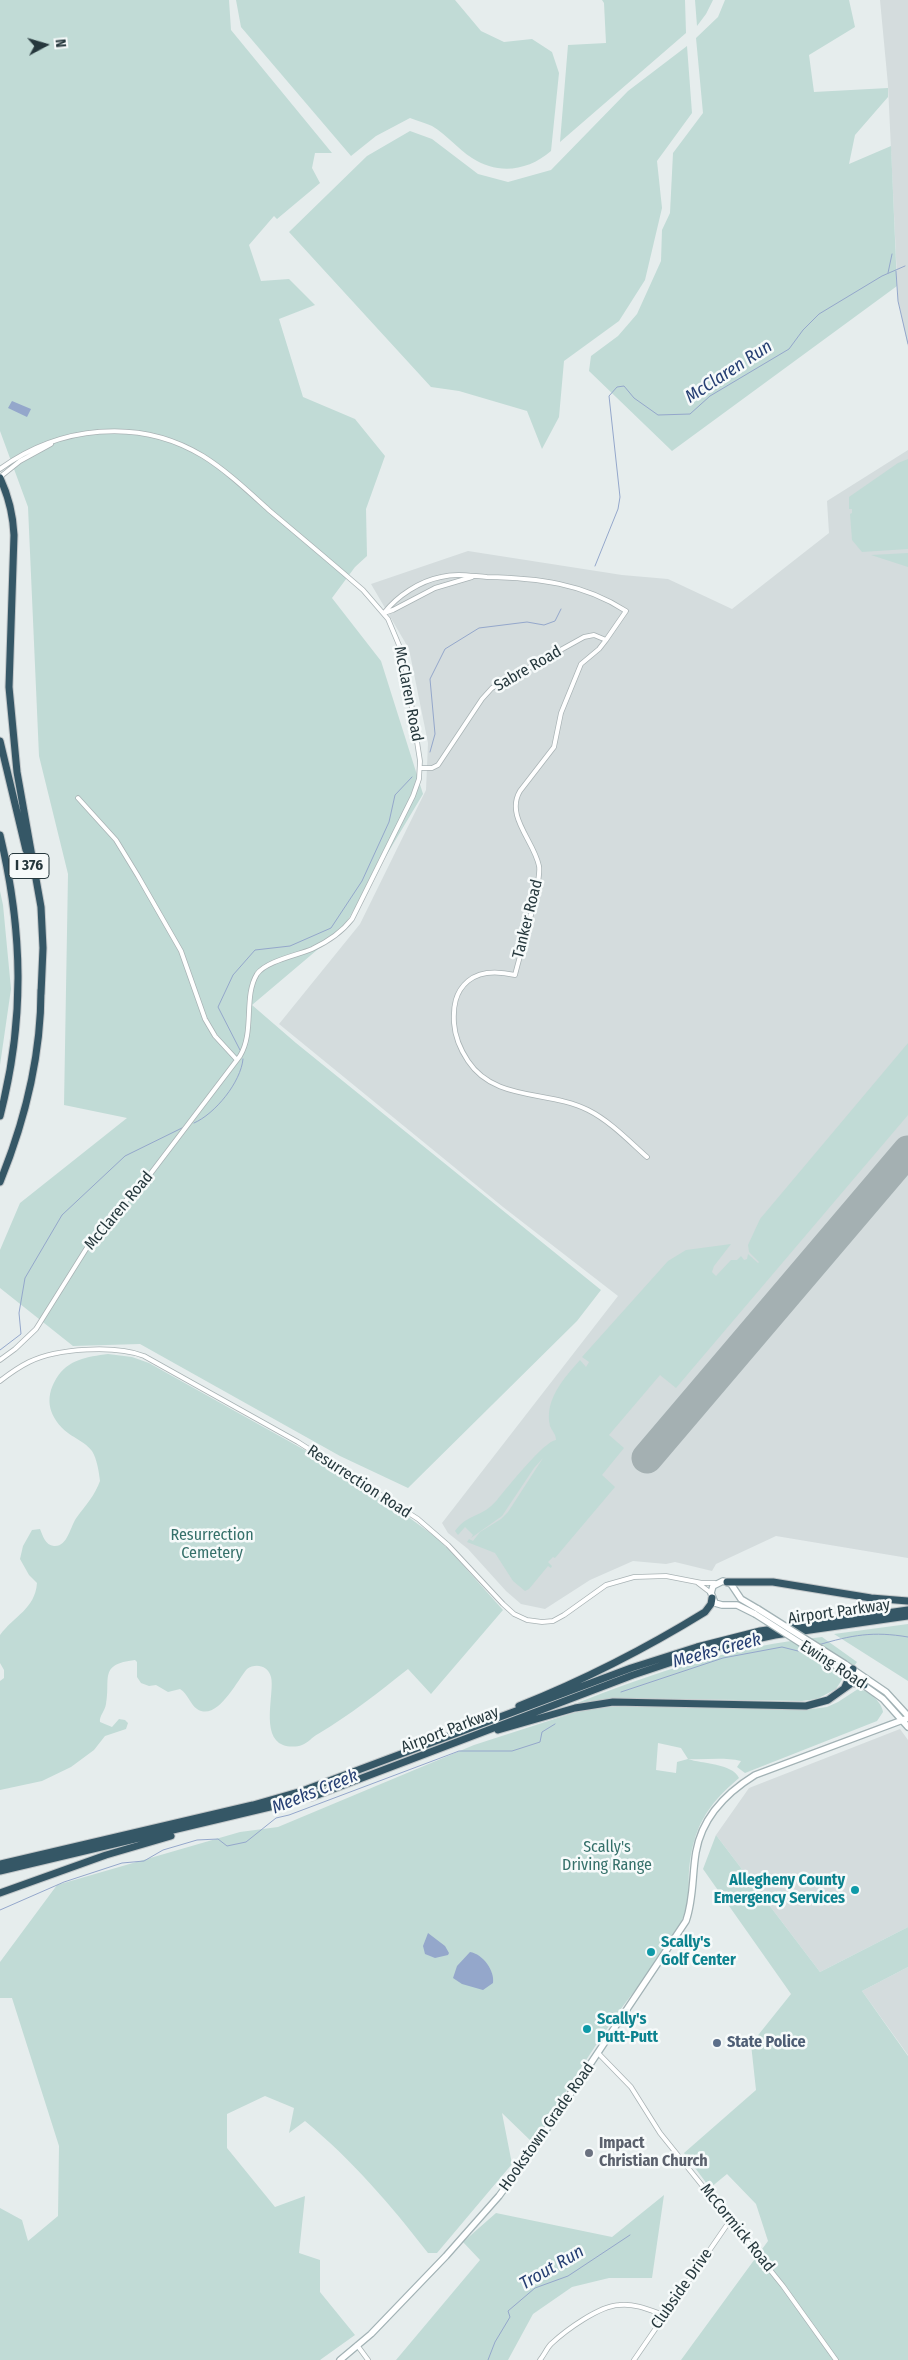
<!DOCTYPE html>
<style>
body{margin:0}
#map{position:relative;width:908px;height:2360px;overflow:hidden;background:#e6eded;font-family:"Fira Sans Condensed",sans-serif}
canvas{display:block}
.north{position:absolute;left:20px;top:20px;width:50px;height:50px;-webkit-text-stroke:4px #f6fafa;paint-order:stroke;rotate:84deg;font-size:14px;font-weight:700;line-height:20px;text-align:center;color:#26383d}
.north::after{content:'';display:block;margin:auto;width:18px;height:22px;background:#26383d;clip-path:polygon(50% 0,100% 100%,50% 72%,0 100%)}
</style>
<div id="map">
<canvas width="908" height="2360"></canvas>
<div class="north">N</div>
</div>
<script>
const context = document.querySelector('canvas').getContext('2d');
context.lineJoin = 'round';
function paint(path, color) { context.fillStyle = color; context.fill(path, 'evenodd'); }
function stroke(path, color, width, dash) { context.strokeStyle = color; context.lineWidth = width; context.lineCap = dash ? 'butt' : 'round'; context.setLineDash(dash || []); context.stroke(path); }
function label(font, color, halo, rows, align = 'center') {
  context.font = font + ' "Fira Sans Condensed",sans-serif'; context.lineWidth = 5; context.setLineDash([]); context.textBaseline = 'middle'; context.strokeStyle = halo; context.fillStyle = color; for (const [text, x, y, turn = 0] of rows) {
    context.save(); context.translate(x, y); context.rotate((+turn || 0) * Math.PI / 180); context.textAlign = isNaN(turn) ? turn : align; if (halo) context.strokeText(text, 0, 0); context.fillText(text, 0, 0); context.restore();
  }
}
paint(new Path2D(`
 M880,0H908V347L898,300L888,85Z
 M908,450V1558L776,1536L716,1564L712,1571L675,1562L666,1564L633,1561L590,1580L545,1609L521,1604L506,1591L468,1549L448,1533L442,1523L618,1296L503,1207L279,1024L360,924L426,790L428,743L409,649L371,584L468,551L622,575L668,579L732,609L829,533L827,501Z
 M900,1729L908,1740V1927L820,1972L716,1835L749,1788Z
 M908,1967V2055L862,1991Z`), '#d4dcdd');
paint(new Path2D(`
 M0,0H229L231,30L332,153H315L312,168L320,183L277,219L274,216L249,245L261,281L289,279L315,305L279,319L303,397L355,419L385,456L366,509L367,556L355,567L332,598L381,661L423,794L343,928L252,1005L296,1043L601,1290L577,1321L408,1488L340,1456L140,1344L73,1346L0,1288V1250L20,1203L127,1118L64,1105L68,874L39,756L28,507L0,431Z
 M236,0H455L481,31L504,42L532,39L552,52L559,73L551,151C528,171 498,175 472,158C458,149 447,135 432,126C426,123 417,121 410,118L376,136L351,156L241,27Z
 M602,0H685L686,33L560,142L568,45L606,43L604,3Z
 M695,0H713L706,14L697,26Z
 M725,0H849L855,27L809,55L814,92L888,88V97L855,135L849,164L891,146L897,286L672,451L589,371L591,356L618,336L637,314L661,261L662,230L670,213L673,153L703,113L696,38L718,17Z
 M687,46L692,113L657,161L662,208L645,280L619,321L564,361L559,417L542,449L527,411L459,391L431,387L289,232L367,156L410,131L432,139L478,174L508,182L551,170L628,91Z
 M908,459V549L862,552L852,540L850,514L852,513V509H849V497L898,463Z
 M908,553V567L871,555Z
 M0,891L3,905L11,989L0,1065Z
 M908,1043V1115L676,1388L660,1375L609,1435L624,1448L602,1475L615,1487L555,1558L553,1557L548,1562L552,1566L551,1568L548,1566L529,1589L525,1591L513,1581L495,1553L467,1542L469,1539L473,1541L480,1532L501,1519L508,1512L543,1458L534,1468L502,1516L471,1538L473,1535L465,1527L458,1535L455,1531C468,1513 482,1518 497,1500C507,1488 544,1441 556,1440C556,1434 552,1431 550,1426C544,1400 564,1378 580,1360L586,1367L589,1362L582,1357L668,1261L686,1250L731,1244L714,1266L712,1272L716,1276L731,1260H737L741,1256L744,1260L747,1259L748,1254L758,1263L759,1262L749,1252L748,1245L760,1219Z
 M108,1354L132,1357L149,1363L310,1453L407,1516L437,1538L453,1554L503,1610L431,1694L408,1669C379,1692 350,1715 318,1734C312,1737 308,1743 302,1745C297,1747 288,1747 283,1745C260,1736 275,1692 271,1677C268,1665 255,1663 247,1669C236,1682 217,1722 197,1709C190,1704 188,1694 180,1689L168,1692L156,1685L149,1686L141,1683L137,1677V1662L135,1660C98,1664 111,1679 106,1704C105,1711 99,1716 100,1722L112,1727L119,1719L125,1720L128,1723L126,1729L105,1736L94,1750L71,1767L42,1781L0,1790V1681L4,1678V1670L0,1663V1635C14,1616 35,1609 37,1583L29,1575L20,1559L23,1546L32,1530L40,1529C43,1536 45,1545 54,1546C68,1547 70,1526 77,1517C86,1505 95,1495 100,1481C99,1472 97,1459 92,1451C85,1442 76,1439 68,1433C49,1418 44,1399 56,1379C68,1359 87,1357 108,1354Z
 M908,1624V1681L834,1634Z
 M822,1637L857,1662L854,1666L845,1662L839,1674L843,1678L836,1689L817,1699L802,1701L614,1698L572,1705C655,1672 734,1646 822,1637Z
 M858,1689C868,1690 882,1702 883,1712L877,1721L745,1773L737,1767L741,1761C723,1757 707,1760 688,1759C702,1764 732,1763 739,1778C706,1806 693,1828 689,1871C688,1882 690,1894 687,1905C677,1946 642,1979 618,2013C588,2055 561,2100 533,2143L502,2113L512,2164L437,2253H428C390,2204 353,2161 305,2121L289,2133L294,2108L265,2096L227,2114V2148L275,2207L305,2196L299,2253L320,2260V2292L355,2335L320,2360H0V2208L22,2220L28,2241L58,2216L59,2146L12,1998H0V1962L57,1885L240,1832L278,1827L474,1745L573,1713L595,1708L624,1706L812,1709L827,1707L838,1702ZM658,1743L681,1748L688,1759L677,1762L676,1773L656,1770Z
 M716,1835L820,1972L908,1927V1967L862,1991L908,2056V2360H681L768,2241L756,2204L727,2174L710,2188L684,2153L756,2090L751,2044L791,1994L703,1869Z
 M664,2195L652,2278H609L572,2287L533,2314L508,2360H396L480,2260L463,2242L496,2213L612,2237Z`), '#c1dbd6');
paint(new Path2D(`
 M12,401L31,409L27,417L8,408Z
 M428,1933L445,1946L449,1953L448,1955L435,1958L425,1954L423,1946Z
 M470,1952C483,1954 495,1971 493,1983L483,1990L462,1984L453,1978L457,1966Z`), '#94a7cb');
stroke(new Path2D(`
 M896,271L898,301L908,344
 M888,273L892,254
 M595,566L618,509L620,497L609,396L617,387L624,386L634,398L658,415L690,414L710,396L789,349L803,330L819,314L882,276L905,266
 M430,752L435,734L430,679L445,649L479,628L527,622L544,625L555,621L561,609
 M240,1050L218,1007L233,975L255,950L290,946L331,928L362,881L389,822L395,795L412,777
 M194,1123C215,1114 241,1082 243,1059
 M0,1350L21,1334L19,1313L25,1278L62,1215L125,1156L182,1128
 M818,1645C852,1635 873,1631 908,1637
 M621,1692L723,1658L782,1647L798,1651L805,1649
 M0,1910L64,1882L122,1863L144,1861L163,1850L197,1840L218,1839L227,1846L246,1842L276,1818L289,1815L459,1751H512L540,1742L542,1732L555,1724
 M488,2360L495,2342L510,2317L508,2311L535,2288L568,2276L630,2235`), '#94a7cb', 1);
stroke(new Path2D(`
 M647,1458L908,1151`), '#a4b0b2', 31);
const street = new Path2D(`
 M0,469C59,426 139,417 203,456C227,471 249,492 270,511C301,537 332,563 363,590L388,619L404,657L420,761L419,779L413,796L352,919C342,932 327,942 312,949C298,955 266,961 257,974C243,997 255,1031 240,1056L145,1181L108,1219L88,1246L36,1329L15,1349L0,1360
 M0,477L20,461L51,444
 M384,613C397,596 420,581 441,577C457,573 471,576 487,577C537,578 583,583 626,611L606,640L594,635L584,637L492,688L482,699L438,765L432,768H420
 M384,613L393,610L435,588L472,577
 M606,640L599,649L581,664L561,713L554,747L520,791C505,816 534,841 539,866C542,883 520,954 515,975C498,971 481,970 468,981C455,992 453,1007 454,1023C455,1037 460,1049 468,1061C495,1102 549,1090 588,1110C610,1121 629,1141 647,1157
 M78,798L116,840L138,876L181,951L205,1019L215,1036L237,1060
 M0,1381C9,1374 19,1367 29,1362C58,1348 115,1345 144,1356L298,1442L418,1519L448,1545L503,1604L514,1614L527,1620L542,1622L553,1621L564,1615L606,1585L634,1577L666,1576L702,1583H715
 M698,1583L711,1593
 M598,2053L631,2087L660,2133L783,2286L836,2360
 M357,2345L368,2360
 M540,2360C544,2355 547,2348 551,2344C566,2330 599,2306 619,2305C634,2303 650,2310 664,2315
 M634,2360L731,2219`);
const secondary = new Path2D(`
 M755,1614L737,1605H722L715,1603L711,1593L713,1586L723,1581L731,1584L741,1599L758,1609
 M845,1664L886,1692L908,1716
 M841,1669L883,1699L908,1727
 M340,2360L371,2334L446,2256L499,2196L532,2151L686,1921C694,1898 692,1875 696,1852C702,1817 726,1793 755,1775L908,1718`);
const highway = new Path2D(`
 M0,478C9,497 13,514 14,535L9,687L17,772L41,907L43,948L41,994
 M0,741L26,850
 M0,835C23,931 25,1020 0,1116
 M0,1182C24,1123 41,1055 41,990
 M727,1582H773L871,1598L908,1601
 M845,1687L853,1669
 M519,1706C584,1680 645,1649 705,1612L711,1604L712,1598
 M498,1730L575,1708L613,1702L806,1706L828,1700L852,1683L864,1685
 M0,1864L253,1805L302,1791L631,1668L697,1647L760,1631L908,1610
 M0,1871L312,1797L633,1675L714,1648L775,1635L908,1616
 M0,1893L106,1855L171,1836`);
stroke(street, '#a9b3b5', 5.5);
stroke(secondary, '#a2b2b5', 8);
stroke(highway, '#c2c7c9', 9);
stroke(street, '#fff', 4);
stroke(secondary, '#fff', 5.5);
stroke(highway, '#355766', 7);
const secondaryBridge = new Path2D(`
 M758,1609L845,1664
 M755,1614L841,1669`);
stroke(secondaryBridge, '#a2b2b5', 8, []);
stroke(secondaryBridge, '#fff', 5.5);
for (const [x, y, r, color] of [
 [855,1890,5,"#0f9aa8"],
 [651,1952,5,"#0f9aa8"],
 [587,2029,5,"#0f9aa8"],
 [717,2043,5,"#5c6f8a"],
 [589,2153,5,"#6b7280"]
]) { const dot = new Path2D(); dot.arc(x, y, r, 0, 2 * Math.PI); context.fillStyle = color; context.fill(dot); stroke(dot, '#f6fafa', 2); }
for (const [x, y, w] of [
 [29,866,40]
]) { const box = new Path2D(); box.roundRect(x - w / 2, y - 12.5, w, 25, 4); context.fillStyle = '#f6fafa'; context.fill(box); stroke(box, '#26383d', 1); }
label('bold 15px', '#26383d', null, [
 ["I 376",29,866]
]);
label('16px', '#26383d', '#f6fafa', [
 ["Sabre Road",528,669,-30],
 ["McClaren Road",408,694,79],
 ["Tanker Road",528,919,-76],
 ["McClaren Road",119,1211,-50],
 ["Resurrection Road",359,1482,33],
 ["Airport Parkway",839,1612,-8],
 ["Ewing Road",833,1665,33],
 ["Airport Parkway",450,1730,-21],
 ["Hookstown Grade Road",547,2127,-55],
 ["McCormick Road",737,2228,51],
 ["Clubside Drive",682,2289,-55]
]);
label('16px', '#35706a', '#f6fafa', [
 ["Resurrection",212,1536],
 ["Cemetery",212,1554],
 ["Scally's",607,1848],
 ["Driving Range",607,1866]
]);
label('bold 16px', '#0d838f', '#f6fafa', [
 ["Allegheny County",845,1881,"right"],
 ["Emergency Services",845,1899,"right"],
 ["Scally's",661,1943],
 ["Golf Center",661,1961],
 ["Scally's",597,2020],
 ["Putt-Putt",597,2038]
], 'left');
label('bold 16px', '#4e5e75', '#f6fafa', [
 ["State Police",727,2043]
], 'left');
label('bold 16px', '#5b616d', '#f6fafa', [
 ["Impact",599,2144],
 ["Christian Church",599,2162]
], 'left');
label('italic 18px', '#263f73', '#f6fafa', [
 ["McClaren Run",729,372,-33],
 ["Meeks Creek",717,1651,-15],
 ["Meeks Creek",315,1792,-22],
 ["Trout Run",552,2268,-30]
]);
</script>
